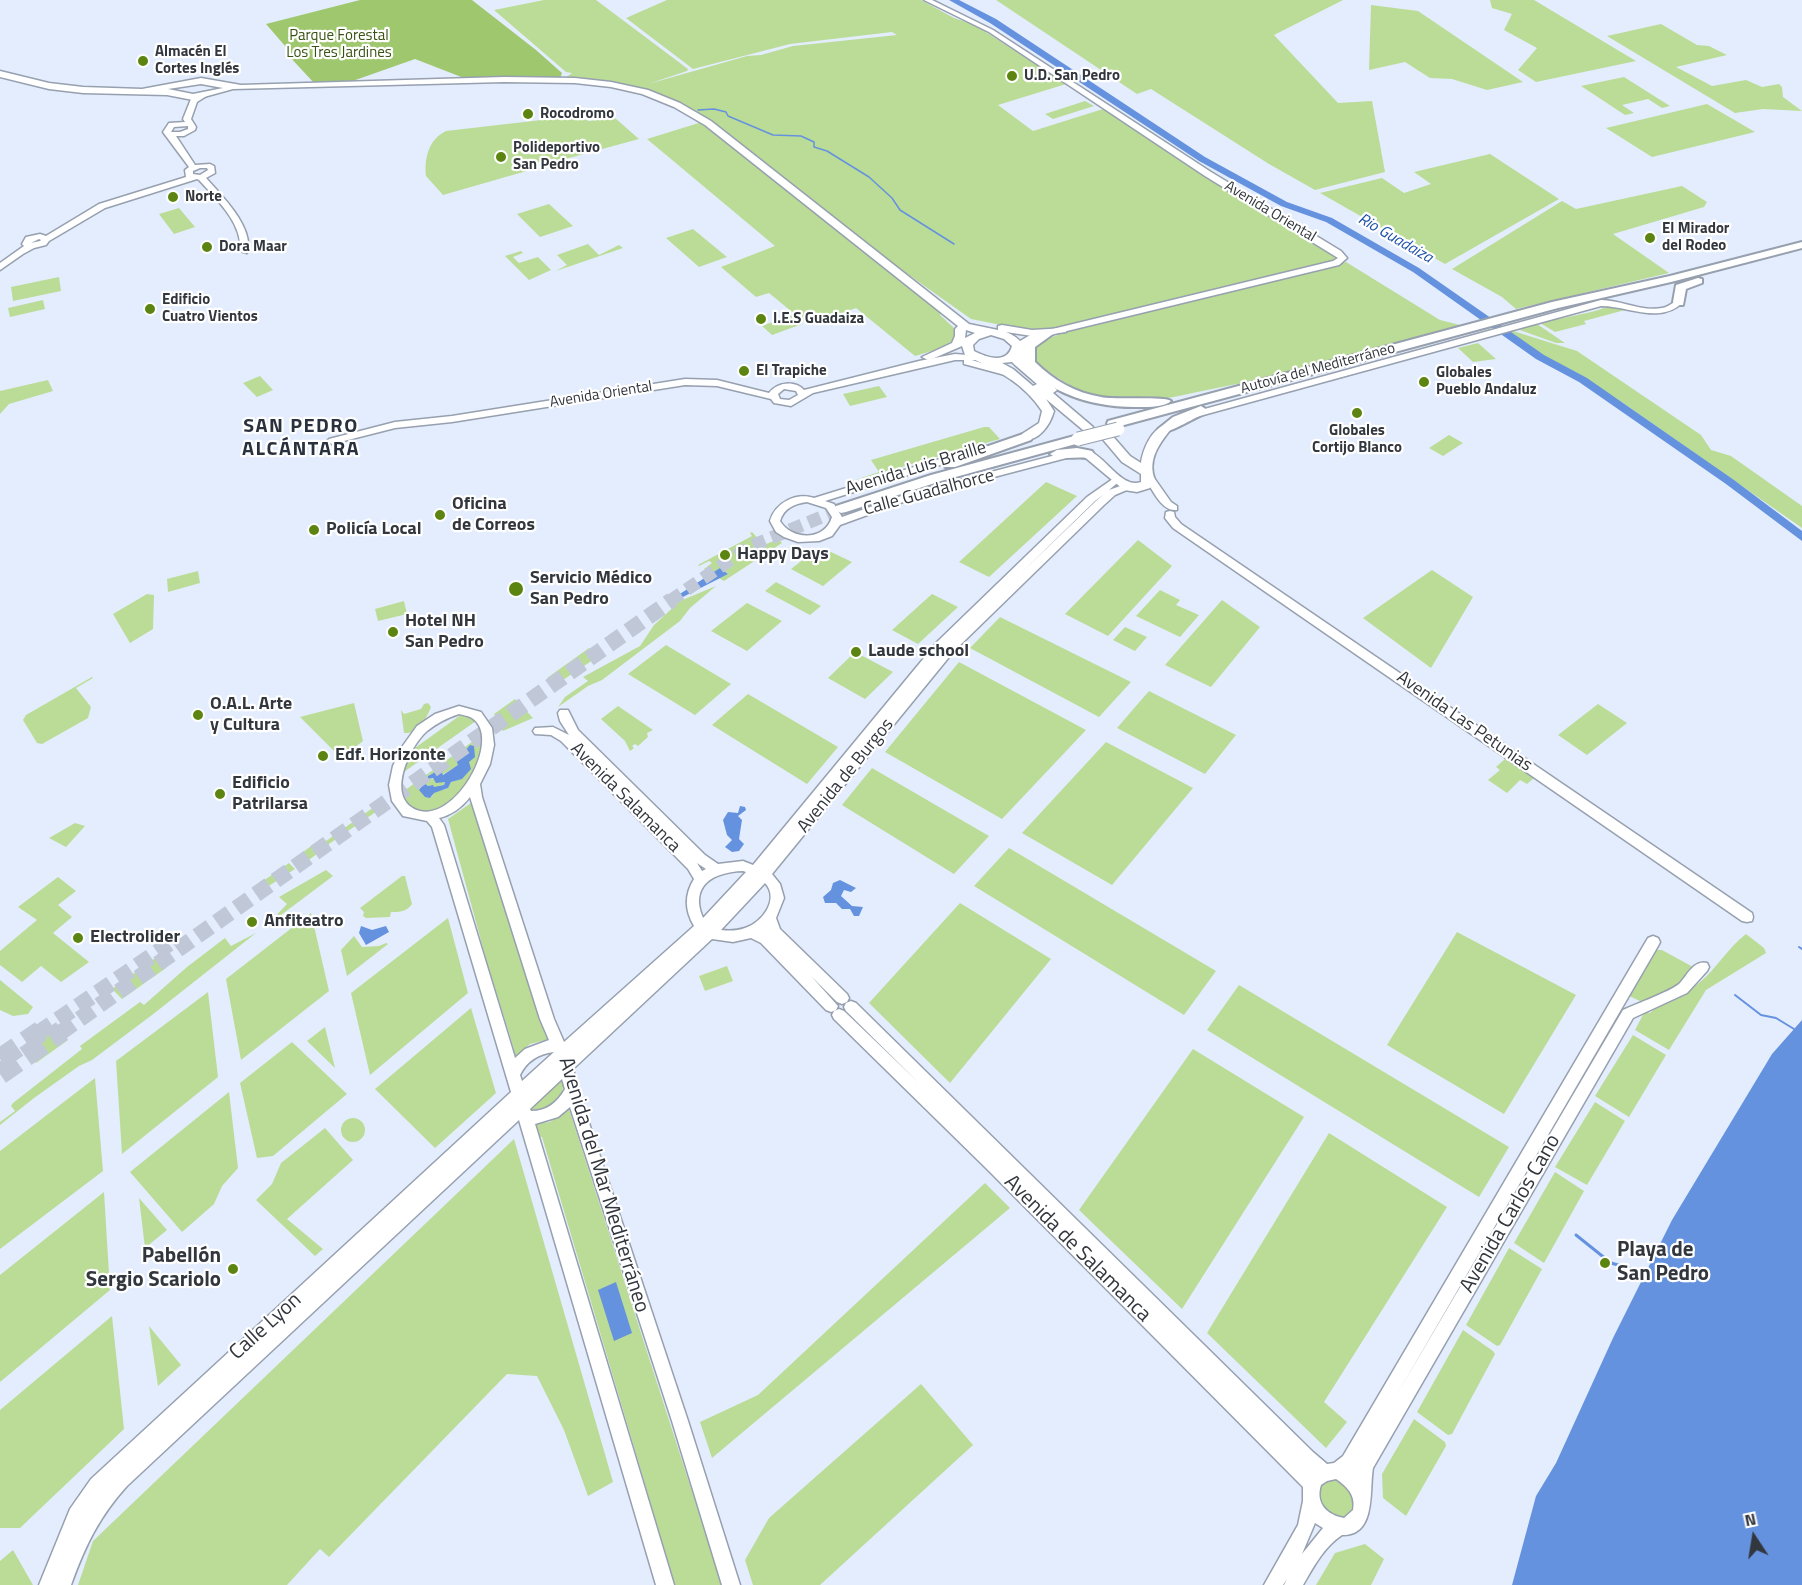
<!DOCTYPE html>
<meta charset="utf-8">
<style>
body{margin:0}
#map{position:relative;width:1802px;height:1585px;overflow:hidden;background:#e3edfe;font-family:"Titillium Web",sans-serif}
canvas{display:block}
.north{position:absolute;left:1724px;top:1507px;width:60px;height:60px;-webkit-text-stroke:4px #fff;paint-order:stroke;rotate:348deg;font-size:16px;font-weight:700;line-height:24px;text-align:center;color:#32363d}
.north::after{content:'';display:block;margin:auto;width:21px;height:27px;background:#32363d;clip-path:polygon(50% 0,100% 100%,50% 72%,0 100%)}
</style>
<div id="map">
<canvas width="1802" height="1585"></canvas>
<div class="north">N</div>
</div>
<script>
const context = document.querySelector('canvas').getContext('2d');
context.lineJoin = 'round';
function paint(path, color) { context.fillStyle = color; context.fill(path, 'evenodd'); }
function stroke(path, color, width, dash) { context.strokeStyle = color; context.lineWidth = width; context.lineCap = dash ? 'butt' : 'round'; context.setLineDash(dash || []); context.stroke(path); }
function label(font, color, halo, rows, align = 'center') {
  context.font = font + ' "Titillium Web",sans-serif'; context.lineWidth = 4.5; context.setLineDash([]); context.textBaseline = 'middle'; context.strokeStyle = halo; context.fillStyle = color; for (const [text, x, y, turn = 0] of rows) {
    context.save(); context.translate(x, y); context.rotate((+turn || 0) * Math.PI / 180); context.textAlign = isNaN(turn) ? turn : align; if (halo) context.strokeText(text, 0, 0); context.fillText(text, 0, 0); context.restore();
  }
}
paint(new Path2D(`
 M544,0H596L688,69L687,71L648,84L747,56L761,55L793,46L897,35L892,32L790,44L693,69L626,18L667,0H921L954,18L975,25L1066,84L998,105L1033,131L1103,109L1335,256L1334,261L1061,327L1037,330L1016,328L971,319L885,258L696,111L648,90L565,78L572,73L566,72L494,10Z
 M996,0H1343L1274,35L1338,103L1372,101L1385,172L1315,190L1269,164L1151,89L1137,94Z
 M1490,0H1534L1636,61L1536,82L1518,70L1537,48L1504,30L1512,14L1492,8Z
 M1371,5L1418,11L1523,82L1487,90L1452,79L1430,78L1405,62L1369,70Z
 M1661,24L1697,45L1709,46L1727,55L1676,67L1712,86L1746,80L1762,87L1779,84L1782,87L1783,97L1802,111L1763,109L1735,113L1607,36Z
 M1624,77L1670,106L1662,108L1648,99L1622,105L1634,113L1625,115L1581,86Z
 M1085,101L1094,106L1053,119L1045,114Z
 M1707,104L1755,132L1652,157L1606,128Z
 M576,116L589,121L615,118L639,139L558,161L536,162L530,170L443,195L426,176C424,158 429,139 446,131Z
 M702,122L941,311L940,315L954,328L955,339L942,348L915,356L856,308L808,325L769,293L756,297L721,267L775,246L647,139Z
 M1490,154L1559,199L1445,264L1320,193L1382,178L1404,193L1431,184L1414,172Z
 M1682,186L1707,202L1704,207L1613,234L1669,273L1516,309L1502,297L1452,269L1562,201L1576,209Z
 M549,204L573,226L540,237L517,214Z
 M179,208L195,227L174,234L159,214Z
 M693,229L727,257L699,267L666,238Z
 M588,244L599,255L619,245L623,248L556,271L567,265L557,255Z
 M521,251L523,253L513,257L519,263L538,257L551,270L529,280L505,256Z
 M1346,262L1440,320L1464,326C1382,348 1300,372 1217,388C1186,394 1154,403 1122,402C1089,400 1059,380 1033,360L1031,350L1039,342L1071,330Z
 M59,277L61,291L13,301L11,287Z
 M43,300L45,309L10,317L8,308Z
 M1607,306L1625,310L1584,321L1586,324L1555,332L1540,323C1554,319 1601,312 1607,306Z
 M791,315L802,324L772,335L762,326Z
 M1537,324L1565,343H1556L1517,329Z
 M1513,331L1577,351L1701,435L1711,450L1731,456L1802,506V528L1623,403L1536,353L1508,333Z
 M1478,343L1496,359L1473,362L1458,348Z
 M260,376L273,390L257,397L243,383Z
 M48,380L53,391L9,404L0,414V391Z
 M879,386L887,397L850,406L843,394Z
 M984,427H989L1000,439L852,481L879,472L871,460Z
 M1449,435L1463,443L1443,456L1429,448Z
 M1046,482L1077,496L989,577L959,562Z
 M752,532L764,545L778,539L782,543L724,581L719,578L728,574L721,568L711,574L704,569L712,563L709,561L699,566L698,565L752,536L750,533Z
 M1138,540L1172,566L1108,636L1065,614Z
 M831,552L852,562L823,586L791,569L804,559Z
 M1432,570L1473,597L1431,668L1363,618Z
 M198,571L200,583L168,592L167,579Z
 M776,582L821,606L810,615L765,591Z
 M716,586L690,608L680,621L602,680L588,686L558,707L565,697L588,681L583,677L640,646L654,625L680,601Z
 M1160,590L1180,600L1176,605L1199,615L1180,637L1136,616Z
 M147,594L154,595L153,629L130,643L113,614Z
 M932,594L958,607L918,644L892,630Z
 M1222,600L1260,627L1211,687L1165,665Z
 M404,601L407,614L378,621L375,609Z
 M747,603L782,621L747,651L711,631Z
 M1000,617L1131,682L1099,717L970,648Z
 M1125,627L1147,637L1135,651L1113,640Z
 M666,645L731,684L695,715L628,674Z
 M589,648L599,656L557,684L547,678Z
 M855,652L893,672L865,699L828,678Z
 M959,662L1086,730L1002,819L885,752Z
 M92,677L93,678L76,688L91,707L88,718L42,744L37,743L23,720L26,715Z
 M1149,691L1236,735L1205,774L1117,728Z
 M748,694L838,747L807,784L712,725Z
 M515,699L533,718L503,731L494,714Z
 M354,703L363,741L341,758L300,717Z
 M428,703L431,707C426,719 419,734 404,733L401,710L404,714L421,709L424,704Z
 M1598,704L1627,723L1587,755L1558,735Z
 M618,706L653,730L647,733L648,737L638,746L635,744L632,746L634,748L630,751L625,741L601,719Z
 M462,714L476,721L401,774L408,753Z
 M483,734C489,763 444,832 411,808C407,805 404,798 401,793ZM457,766L460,779L451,782L447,789L432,791L433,795L430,798L419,788L423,783L428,786L433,785V788L444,785L445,781L428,778L429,775L438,771L442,775Z
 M1106,742L1193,788L1112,885L1022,833Z
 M1505,759L1534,778L1527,784L1520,780L1507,793L1488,780L1500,770L1496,767Z
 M872,768L989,836L954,874L842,805Z
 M381,802L383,807L329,844V845L302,865L295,858L322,838L326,841Z
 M471,803L545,1034L548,1035L549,1039L530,1044L514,1058L512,1052L514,1049L486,959L448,819Z
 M75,823L85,826L66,847L49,838Z
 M1009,848L1216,971L1184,1015L974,886Z
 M289,863L295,869L258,893L253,888Z
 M326,870L333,876L265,927L287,904L279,897Z
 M402,876H405L412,904C406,912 400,912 391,912L390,917L366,918L363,916L364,912L360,908Z
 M58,877L76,891L58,905L72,917L53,933L89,962L61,982L41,966L22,982L0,965V951L37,920L18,907Z
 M960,903L1051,959L950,1083L869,1003Z
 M311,913L329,991L241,1060L226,979Z
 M448,918L468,993L370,1075L351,993Z
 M1457,932L1576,995L1504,1114L1387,1045Z
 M256,933L152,1015L92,1060L79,1066L34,1098L0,1125V1122L15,1111L11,1106L13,1103L82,1049L80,1046L140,1002L144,1005L187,967L225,938L231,946Z
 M1746,934L1764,948L1766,953L1706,990L1669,1050L1635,1030L1645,1011L1650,1013C1663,999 1685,995 1699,983C1716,969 1728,948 1746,934Z
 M354,936L362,947L379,946L386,943L388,944L347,976L341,950Z
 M1656,950H1662L1693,967L1681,983L1642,1002L1627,995Z
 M155,958L166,968L122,999L112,989Z
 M727,966L733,981L705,991L699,976Z
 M0,980L33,1007L28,1014L13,1016L0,1010Z
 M1239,985L1509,1147L1479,1197L1207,1030Z
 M208,992L218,1077L122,1154L116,1061Z
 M471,1008L496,1093L435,1148L375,1089Z
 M325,1027L335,1068L307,1041Z
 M58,1028L68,1040L36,1063L25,1051Z
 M1633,1035L1666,1055L1629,1117L1595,1096Z
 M292,1042L347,1094L273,1156L257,1158L240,1083Z
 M1193,1049L1304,1117L1182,1309L1079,1210Z
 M95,1078L103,1171L0,1249V1151Z
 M560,1079L563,1081C565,1100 549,1112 531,1110L529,1108Z
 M229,1092L238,1168L222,1186L214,1204L182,1232L130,1172Z
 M1595,1102L1625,1121L1587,1185L1555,1167Z
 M569,1109L722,1585H675L542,1137L537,1136L534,1124L550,1122Z
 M341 1130a12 12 0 1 1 24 0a12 12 0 1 1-24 0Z
 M325,1128L353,1160L287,1219L323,1249L315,1256L256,1200L272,1184L281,1163Z
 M1329,1133L1447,1207L1324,1402L1347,1422L1326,1448L1207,1333Z
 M514,1139L613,1482L588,1496L564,1430L537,1376L507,1374L329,1557L320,1549L287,1585H78L93,1541Z
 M1555,1172L1584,1191L1544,1263L1514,1243Z
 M985,1183L1010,1208L712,1458L700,1422L758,1395Z
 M104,1192L110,1290L0,1382V1275Z
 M139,1198L167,1230L145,1248Z
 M1509,1248L1542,1269L1500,1345L1497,1346L1466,1325Z
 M112,1316L124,1429L20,1528H0V1410Z
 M149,1326L181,1365L158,1386Z
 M1463,1330L1493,1351L1495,1354L1452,1434L1448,1435L1417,1412Z
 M921,1384L973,1445L820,1585H753L745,1560L769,1518Z
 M1414,1419L1445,1442L1446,1446L1406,1516L1383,1498L1382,1474Z
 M1335,1478L1352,1489L1355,1509C1342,1524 1339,1518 1323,1510L1318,1490L1324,1481Z
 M1365,1544L1384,1559L1371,1585H1316L1335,1553Z
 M13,1550L33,1585H0V1561Z`), '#bbdc96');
paint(new Path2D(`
 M360,0H472L536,50L562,73L560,79L469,80L415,59L347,83L315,84L288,55L292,54L266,24Z`), '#9fc86e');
paint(new Path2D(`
 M720,568L728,574L675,601L672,599Z
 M470,745L474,746L475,757L469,762L471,769L462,779L451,782L448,788L434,793L430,798L425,797L419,790L424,783L428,786L433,785L434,787L444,785L445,782L436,783L433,778L427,779L428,776L437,771H441L443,775L458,765L454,755L464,748L465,751Z
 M740,806L745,807L746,810L738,816L742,820L739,839L744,844L739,851L732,852L725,847L732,840L727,835L723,820L728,812L738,813Z
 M840,880L856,888L851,892L844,890L841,896L852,906L863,907L859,916H854L850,909H842L836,903H825L823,897L831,890L833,883Z
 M361,926L372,930L386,926L389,932L366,945L359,933Z
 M1802,1020V1585H1512L1536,1496L1556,1463L1613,1338L1672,1220L1772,1054Z
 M616,1282L632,1333L614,1341L598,1290Z`), '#6592df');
stroke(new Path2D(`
 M698,110L714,109L726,112L728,116L773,135L801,136L814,142V147L827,151L869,177L892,198L900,210L954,244`), '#6592df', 1.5);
stroke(new Path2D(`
 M1799,947L1802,949
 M1735,995L1761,1015L1776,1018L1794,1029`), '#6592df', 2);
stroke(new Path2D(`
 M1576,1235L1611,1263L1646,1273`), '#6592df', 3);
paint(new Path2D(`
 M949,0H959L996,19L1205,157L1287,202L1332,218L1419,268L1544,355L1587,378L1734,480L1802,531V541L1726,484L1579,382L1536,359L1413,272L1326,222L1281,206L1199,161L990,23Z`), '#6592df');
stroke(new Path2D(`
 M670,601L749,547L841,509`), '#c0c8d7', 13, [13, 7]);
stroke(new Path2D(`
 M38,1033L169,944
 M60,1033L672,600`), '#c0c8d7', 16, [16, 8]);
stroke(new Path2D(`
 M0,1059L41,1031
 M0,1074L62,1031`), '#c0c8d7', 21, [21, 10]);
const minor = new Path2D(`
 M924,0H932L993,30L1211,172L1341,251L1347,258L1339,265L1038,338L1021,348H1015V344L1032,334L1333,261L1338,258L1205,176L989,32Z
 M201,93L208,95L197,102L191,119L196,127L195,130L184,136H176L195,165L210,164L214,166L215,173L206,178C221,195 255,228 247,253L240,251C243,223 216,199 199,180L197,179L105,208L49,241L46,245L34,248L23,254L0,270V263L24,246L22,244L26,237L40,234L46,236L99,204L186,177L185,170L189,167L163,132L169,123L185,122L183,119L191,99ZM188,126V129L180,132H171L174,127ZM200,168H207L208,170L200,175L193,174V171ZM39,239L41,240L40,241L31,243Z
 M1679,299L1683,302C1660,325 1629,306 1601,306L1196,417L1193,418L1188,415L1190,413L1601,300C1621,300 1642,312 1662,308C1669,307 1673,302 1679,299Z
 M955,354L980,356V360H972L1010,372L1005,375L964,364V360H955L813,393L791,406L774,403L771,399L717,386L685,385L452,422L395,428L332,444L327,441L329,439L395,422L452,416L685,379L717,380L769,393C777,382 795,380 804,390L919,361ZM784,389L796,391L798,395L789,400L780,399L778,394Z
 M985,445L990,448L988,450L825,501L834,504L842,517L907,494L1071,451L1076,454L1074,456L914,498L840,525L832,536L819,541L798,542L784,537L776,532L770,521C775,503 796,492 814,498ZM807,502L826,508L832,517C825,541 792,541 780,521C784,508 794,504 807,502Z
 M1149,474L1152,475L1171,502L1177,506V510C1161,512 1152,488 1144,477Z
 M1117,476L1122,479L1109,490L1126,484L1131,487L1129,489L1115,495L1104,505L954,651L772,874L780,884L784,898L776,918L780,929L847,994L849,998L847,1002L842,1004L837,1002L811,976L838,1006L836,1010L831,1012L826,1010L761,943L751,938L733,942L712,939L573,1069L585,1111L688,1421L740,1585H722L672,1421L570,1107L558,1117L535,1124L674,1585H656L519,1120L127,1486C99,1517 85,1546 71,1585H39L70,1509L91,1479L511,1092L432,827L427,821L403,816L392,801L389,785L393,766L402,747L417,726L435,714L459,706L481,712L492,728L494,745L490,764L480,784L482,797L554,1019L564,1042L694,926C685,911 684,895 694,879L688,869L561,741L551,735L535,734L533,731L535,728L553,727L569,735L560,721L558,713L560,710H568L578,730L705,855L718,864L743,861L753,865L938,641L1087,497ZM1104,494L1096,501L1020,574L1095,501ZM459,714C463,715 469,716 472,718C503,738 457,820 420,811C384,801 408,748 427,731C437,723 447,718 459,714ZM470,797L540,1019L549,1040L525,1049L515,1058L444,825L439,818C452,815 462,807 470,797ZM697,863L706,869L702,871ZM743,871L746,872L703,918C689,885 714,872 743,871ZM765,883C780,899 762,923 745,928C737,931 730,931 721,930ZM554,1052L522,1081L520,1075C527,1061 538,1054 554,1052ZM562,1079L565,1089C557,1103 547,1111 531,1111L530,1109Z
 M1170,511L1174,512L1175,517L1181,524L1752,913L1753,917L1752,921L1747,922L1742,921L1173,528L1165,518L1166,512Z
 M1653,936L1658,938L1660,942L1658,946L1396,1396L1623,1010C1638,1003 1667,993 1679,984C1687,976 1694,959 1707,963L1709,967L1707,971L1687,993L1633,1018L1373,1468C1369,1489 1377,1536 1342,1535C1324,1547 1314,1566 1303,1585H1284L1287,1579L1283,1585H1264L1298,1525L1303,1501V1487L989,1171L834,1019L832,1015L834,1011L839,1009L844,1011L919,1083L846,1011L844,1007L846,1003L851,1001L856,1003L1313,1452L1327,1464L1334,1463L1343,1456L1648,938ZM1336,1479C1348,1487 1356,1496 1353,1510L1344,1518C1327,1515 1315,1503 1321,1485L1327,1481ZM1315,1523L1323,1528L1302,1554Z`);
const major = new Path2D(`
 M0,71L49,83L83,87L142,89L201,78L241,85L504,77L575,78L611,82L648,90L680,103L711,121L969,324L998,330V326L1002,325L1032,330L1066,328V332L1032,336L1006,332C1014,335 1019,339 1024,346L1020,355L1055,388L1057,390L1053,393L1093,427L1091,430H1083L1046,399L1054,411C1050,425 1039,442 1022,440V434L1039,423L1042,411C1022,381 996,370 965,355L962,346L932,359L928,360L922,357L952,343L955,336V329L958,326L705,125L674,107L642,94L611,87L575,83L504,82L233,89L193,100L167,95L83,93L49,89L0,77ZM201,84L223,88L193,94L168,89ZM966,330L975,333L965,338ZM991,335L1004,339L1012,346C1007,365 986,357 974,351L973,345L979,339ZM1012,362L1015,365L1037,384L1033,386L1013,369L1002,363Z
 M1165,425L1171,429C1159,444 1147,460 1155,480L1150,488L1137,492L1124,490L1081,454L1087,450C1106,456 1121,489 1141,482V474L1122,462L1100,436L1106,432L1110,433L1130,456L1141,463C1143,449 1151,430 1165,425Z`);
const highway = new Path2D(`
 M1802,242V248L1671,282L1558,308L1113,428L1107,424L1108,421L1552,302L1670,276Z
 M1698,278L1702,279V283L1686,289L1683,305H1675L1673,302L1676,285Z
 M1047,330L1053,334L1035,347V362C1053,380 1076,393 1101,397C1115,400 1166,396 1171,401C1165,407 1149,407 1140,407C1089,408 1043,392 1012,350L1014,347H1022L1025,342Z
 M1201,406L1207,410L1206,413C1195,417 1170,434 1160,432L1158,429L1173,417Z
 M1026,433L1031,434L1033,437L1031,440L955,467H945L943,464L945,461Z
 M1078,435L1085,439L1083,442L941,481L846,512L841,513L834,509L836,506L931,475Z
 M1077,448L1092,451L1094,454L1087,458C1076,456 1059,461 1050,454L1057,450Z`);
stroke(minor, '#96a0af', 3);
stroke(major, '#96a0af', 3);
stroke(highway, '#96a0af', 4);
paint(minor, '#fff');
paint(major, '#fff');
paint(highway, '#fff');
const highwayBridge = new Path2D(`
 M1078,439L1118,429`);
stroke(highwayBridge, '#96a0af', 15, []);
stroke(highwayBridge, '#fff', 13);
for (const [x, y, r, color] of [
 [143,61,6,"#5b8510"],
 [1012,76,6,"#5b8510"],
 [528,114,6,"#5b8510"],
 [501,157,6,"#5b8510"],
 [173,197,6,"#5b8510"],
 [1650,238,6,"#5b8510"],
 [207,247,6,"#5b8510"],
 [150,309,6,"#5b8510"],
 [761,319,6,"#5b8510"],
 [744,371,6,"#5b8510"],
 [1424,382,6,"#5b8510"],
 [1357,413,6,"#5b8510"],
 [440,515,6,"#5b8510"],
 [314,530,6,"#5b8510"],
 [725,555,6,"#5b8510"],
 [516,589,8,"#5b8510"],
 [393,632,6,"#5b8510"],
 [856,652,6,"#5b8510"],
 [198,715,6,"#5b8510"],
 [323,756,6,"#5b8510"],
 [220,794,6,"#5b8510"],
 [252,922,6,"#5b8510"],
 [78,938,6,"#5b8510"],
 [1605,1263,6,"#5b8510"],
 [233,1269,6,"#5b8510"]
]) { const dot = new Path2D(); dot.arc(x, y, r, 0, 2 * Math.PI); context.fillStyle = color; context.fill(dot); stroke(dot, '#fff', 2); }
label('15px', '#395213', '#fff', [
 ["Parque Forestal",339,36],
 ["Los Tres Jardines",339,53]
]);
label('bold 15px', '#32363d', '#fff', [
 ["Almacén El",155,52],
 ["Cortes Inglés",155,69],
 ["U.D. San Pedro",1024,76],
 ["Rocodromo",540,114],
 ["Polideportivo",513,148],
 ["San Pedro",513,165],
 ["Norte",185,197],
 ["El Mirador",1662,229],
 ["del Rodeo",1662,246],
 ["Dora Maar",219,247],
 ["Edificio",162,300],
 ["Cuatro Vientos",162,317],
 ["I.E.S Guadaiza",773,319],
 ["El Trapiche",756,371],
 ["Globales",1436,373],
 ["Pueblo Andaluz",1436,390],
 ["Globales",1357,431,"center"],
 ["Cortijo Blanco",1357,448,"center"]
], 'left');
label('15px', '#32363d', '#fff', [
 ["Avenida Oriental",1270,212,31],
 ["Autovía del Mediterráneo",1318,369,-15],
 ["Avenida Oriental",601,395,-9]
]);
label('italic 16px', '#1c50ab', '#fff', [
 ["Rio Guadaiza",1395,239,30]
]);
label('18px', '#32363d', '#fff', [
 ["Avenida Luis Braille",916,469,-17],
 ["Calle Guadalhorce",929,493,-15],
 ["Avenida Las Petunias",1464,722,35],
 ["Avenida de Burgos",846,776,-51],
 ["Avenida Salamanca",625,798,45]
]);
label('bold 18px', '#32363d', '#fff', [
 ["Oficina",452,505],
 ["de Correos",452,526],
 ["Policía Local",326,530],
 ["Happy Days",737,555],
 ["Servicio Médico",530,579],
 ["San Pedro",530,600],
 ["Hotel NH",405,622],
 ["San Pedro",405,643],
 ["Laude school",868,652],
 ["O.A.L. Arte",210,705],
 ["y Cultura",210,726],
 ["Edf. Horizonte",335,756],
 ["Edificio",232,784],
 ["Patrilarsa",232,805],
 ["Anfiteatro",264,922],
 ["Electrolider",90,938]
], 'left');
context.letterSpacing = '1.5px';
label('bold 20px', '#29313e', '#fff', [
 ["SAN PEDRO",301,427],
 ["ALCÁNTARA",301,450]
]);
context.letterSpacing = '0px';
label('21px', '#32363d', '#fff', [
 ["Avenida del Mar Mediterráneo",603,1185,73],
 ["Avenida Carlos Cano",1511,1214,-60],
 ["Avenida de Salamanca",1077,1249,45],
 ["Calle Lyon",266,1327,-42]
]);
label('bold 21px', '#32363d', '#fff', [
 ["Playa de",1617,1251],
 ["San Pedro",1617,1275],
 ["Pabellón",221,1257,"right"],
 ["Sergio Scariolo",221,1281,"right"]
], 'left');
</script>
